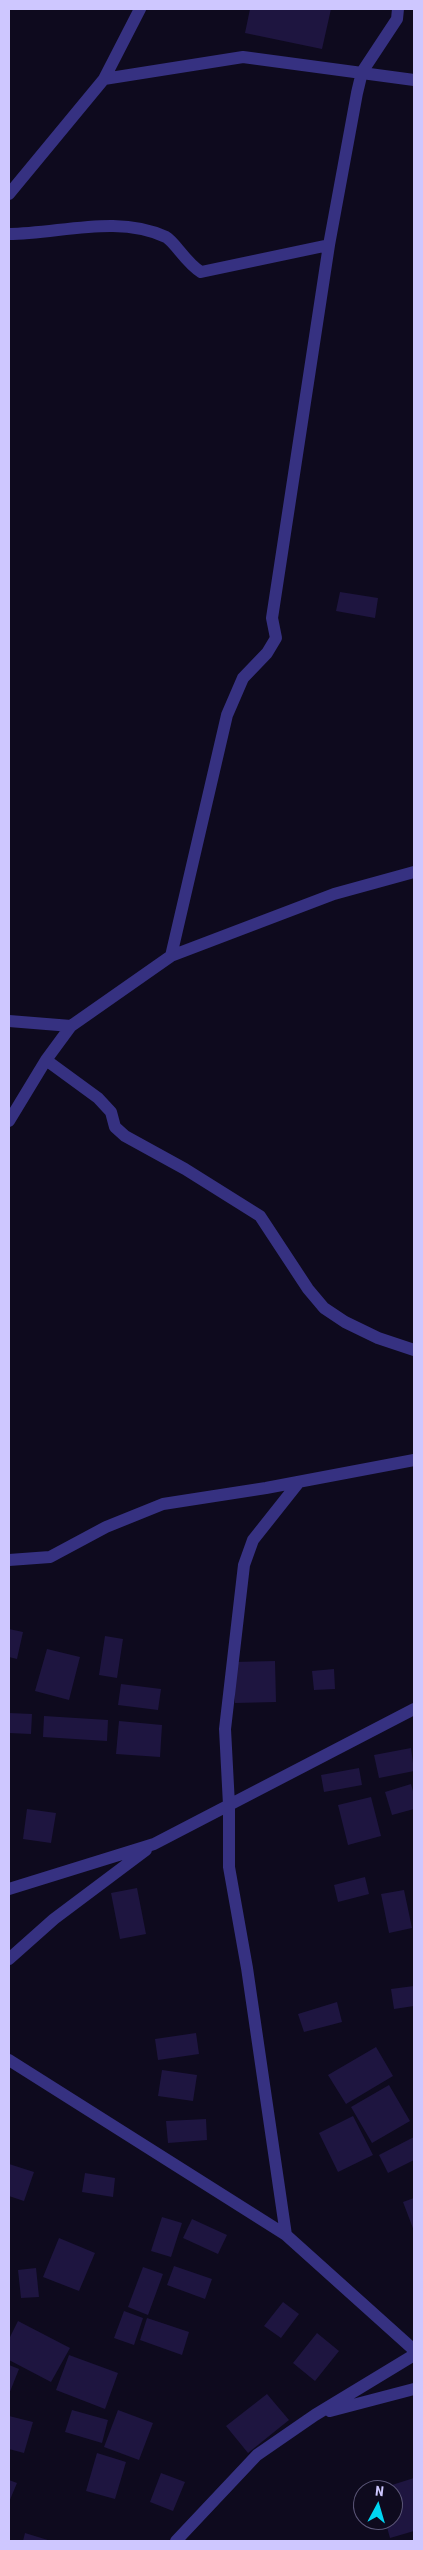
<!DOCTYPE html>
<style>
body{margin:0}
#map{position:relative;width:423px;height:2550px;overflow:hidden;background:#0e0a1e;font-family:"Roboto Condensed",sans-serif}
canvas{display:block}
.frame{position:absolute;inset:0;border:10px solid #cec7ff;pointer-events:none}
.north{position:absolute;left:353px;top:2480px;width:50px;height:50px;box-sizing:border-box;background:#0e0a1e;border:1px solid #5b5678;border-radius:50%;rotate:6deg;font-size:14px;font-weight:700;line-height:20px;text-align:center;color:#cec7ff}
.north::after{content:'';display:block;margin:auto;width:18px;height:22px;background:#00d5f2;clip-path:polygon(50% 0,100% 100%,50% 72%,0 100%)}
</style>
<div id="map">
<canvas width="423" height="2550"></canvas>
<div class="frame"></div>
<div class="north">N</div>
</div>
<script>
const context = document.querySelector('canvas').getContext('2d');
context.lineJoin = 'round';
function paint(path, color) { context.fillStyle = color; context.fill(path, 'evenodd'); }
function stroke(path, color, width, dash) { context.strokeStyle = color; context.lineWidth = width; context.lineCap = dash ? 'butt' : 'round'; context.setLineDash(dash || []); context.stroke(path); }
paint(new Path2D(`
 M250,9H331L322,49L245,33Z
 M340,592L378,598L375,618L336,611Z
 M9,1629L23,1632L17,1659L9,1657Z
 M105,1636L123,1639L117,1678L99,1675Z
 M47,1649L80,1657L69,1700L35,1691Z
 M275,1661L276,1702L235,1703L234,1662Z
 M334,1669L335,1689L314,1690L312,1671Z
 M121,1684L161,1689L158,1710L118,1705Z
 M9,1713L32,1714L31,1734L9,1733Z
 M44,1716L108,1720L107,1741L43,1737Z
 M119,1721L162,1725L160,1757L116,1754Z
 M411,1748L414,1771L379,1778L374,1755Z
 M359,1768L362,1785L324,1792L321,1775Z
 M411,1784L414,1795V1809L392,1815L385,1792Z
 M371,1797L381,1836L348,1845L338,1805Z
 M27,1809L56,1813L51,1843L23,1839Z
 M365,1877L369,1894L338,1902L334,1885Z
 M137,1888L146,1934L120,1939L111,1893Z
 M404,1890L412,1928L389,1933L381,1894Z
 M414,1986V2006L394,2009L391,1989Z
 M337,2002L342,2022L304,2032L298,2014Z
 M196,2033L199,2054L158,2060L155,2039Z
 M376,2047L393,2076L346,2104L328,2075Z
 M162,2070L197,2075L193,2101L158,2096Z
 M389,2085L410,2121L372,2143L351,2107Z
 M353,2116L373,2155L338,2172L319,2133Z
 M206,2119L207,2140L168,2143L166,2121Z
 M414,2137V2160L388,2173L379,2155Z
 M9,2164L34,2172L24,2201L9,2196Z
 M85,2173L115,2178L113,2197L82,2192Z
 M414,2198V2231L403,2202Z
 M162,2217L182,2223L171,2257L151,2251Z
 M192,2219L227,2235L218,2254L183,2238Z
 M59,2238L95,2253L79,2291L43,2277Z
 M174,2266L212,2279L205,2299L167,2285Z
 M143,2267L163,2274L148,2315L128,2307Z
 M36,2268L39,2297L21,2298L18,2270Z
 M283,2302L299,2314L281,2338L264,2326Z
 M124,2311L143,2318L134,2345L114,2338Z
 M147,2318L189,2332L182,2355L140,2340Z
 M18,2321L70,2348L51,2382L9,2360V2339Z
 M317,2333L339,2351L315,2381L293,2363Z
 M69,2355L118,2373L105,2409L56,2390Z
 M9,2365L19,2369L9,2394Z
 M267,2394L289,2420L248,2453L226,2426Z
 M72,2410L108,2420L102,2443L65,2432Z
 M118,2410L153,2423L139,2460L104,2447Z
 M9,2416L33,2422L24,2453L9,2449Z
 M97,2453L126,2462L115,2499L86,2491Z
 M161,2473L185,2482L173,2511L150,2502Z
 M414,2478V2531L390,2538L385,2520H393V2490H376Z
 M9,2480L17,2483L9,2502Z
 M25,2533L51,2541H23Z`), '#1e1540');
stroke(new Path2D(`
 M104,79L243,57L414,80
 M9,194L104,79L140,9
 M9,234C59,234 117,214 166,237C175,242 186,263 201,272L329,245
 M171,956L227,715L243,678L267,653L276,638L272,618L329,245L357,93L362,72L397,19L398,9
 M9,1021L71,1026
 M46,1060L98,1098L111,1112L115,1127L125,1136L185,1169L260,1216L308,1289L324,1308L345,1322L378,1338L414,1350
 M9,1121L46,1060L71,1026L171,956L334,894L414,872
 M9,1560L50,1557L106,1527L163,1504L266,1488L414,1460
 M9,1889L154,1844L414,1709
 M9,1959L54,1919L146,1850
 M9,2060L286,2235L414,2350
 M286,2235L247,1968L229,1867V1805L225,1729L244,1565L253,1540L299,1482
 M330,2411L414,2389
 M176,2541L257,2455L315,2415L414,2355`), '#363181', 12);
</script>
